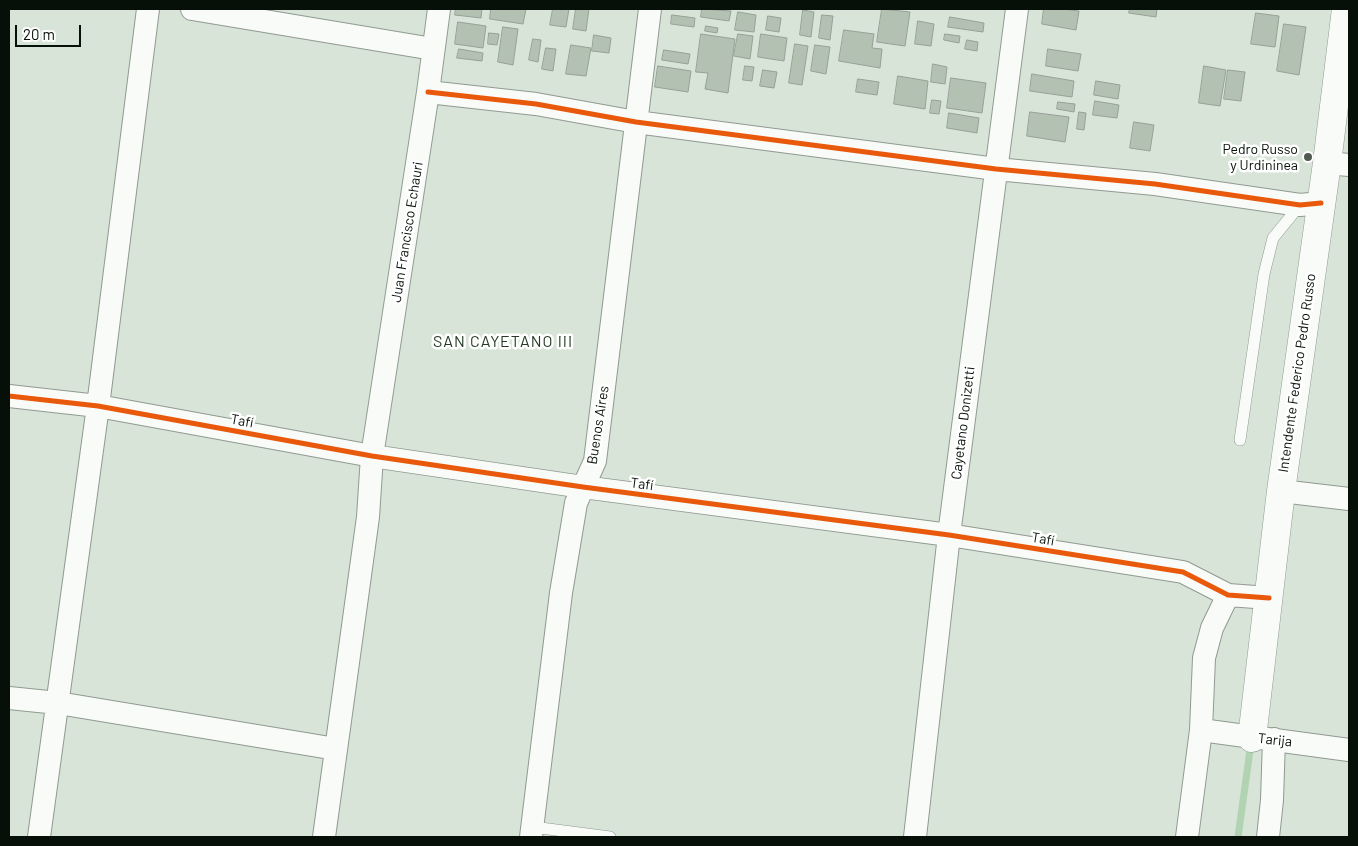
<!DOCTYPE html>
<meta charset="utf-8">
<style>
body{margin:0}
#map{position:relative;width:1358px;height:846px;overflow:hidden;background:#d7e4d7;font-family:Barlow,sans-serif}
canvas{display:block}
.frame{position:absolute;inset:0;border:10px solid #071008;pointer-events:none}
.scale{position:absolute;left:15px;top:25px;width:66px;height:22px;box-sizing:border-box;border:2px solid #071008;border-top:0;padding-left:6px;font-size:15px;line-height:18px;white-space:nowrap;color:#071008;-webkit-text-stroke:4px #fff;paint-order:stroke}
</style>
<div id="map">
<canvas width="1358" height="846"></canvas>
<div class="frame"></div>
<div class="scale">20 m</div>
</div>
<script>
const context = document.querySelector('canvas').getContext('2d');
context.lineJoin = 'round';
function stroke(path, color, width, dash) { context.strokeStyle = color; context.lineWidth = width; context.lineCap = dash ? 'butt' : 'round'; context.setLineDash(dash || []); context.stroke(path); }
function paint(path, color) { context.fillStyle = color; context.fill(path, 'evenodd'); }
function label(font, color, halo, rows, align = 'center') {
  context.font = font + ' Barlow,sans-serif'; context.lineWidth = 5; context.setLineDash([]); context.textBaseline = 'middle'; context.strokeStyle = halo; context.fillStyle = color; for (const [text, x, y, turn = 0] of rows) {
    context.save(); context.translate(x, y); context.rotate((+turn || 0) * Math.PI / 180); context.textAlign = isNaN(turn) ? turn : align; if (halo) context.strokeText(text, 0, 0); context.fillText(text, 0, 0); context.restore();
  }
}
stroke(new Path2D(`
 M1238,837L1251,743`), '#b1d3b1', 7);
const building = new Path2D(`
 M456,9H482L481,18L455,15Z
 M491,9H526L523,24L490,19Z
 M553,9H569L566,27L550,25Z
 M576,9H589L586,31L573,29Z
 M702,9L731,11L729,21L701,17Z
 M882,9L910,12L905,46L877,42Z
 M1044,9H1063L1079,11L1076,30L1042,24Z
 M1130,9H1157L1156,17L1129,13Z
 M803,10L814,12L811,37L800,35Z
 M738,12L756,15L754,32L735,30Z
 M1256,13L1279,16L1275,47L1251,44Z
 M672,15L695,18L694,27L671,24Z
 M822,15L833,16L830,40L819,38Z
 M768,16L781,18L779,32L766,30Z
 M950,17L984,23L983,32L948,27Z
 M918,21L934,24L931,46L915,44Z
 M458,22L486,26L483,48L455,44Z
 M1284,24L1306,27L1299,75L1277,71Z
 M706,26L718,28L717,33L705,31Z
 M503,27L518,29L513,65L498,62Z
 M844,30L874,34L872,48L882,49L880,68L839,61Z
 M489,33L499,34L497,45L488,44Z
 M701,34L735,39L728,93L705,89L708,73L696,72Z
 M738,34L753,36L750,59L734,56Z
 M761,34L787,38L784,61L758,57Z
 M945,34L960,36L959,43L944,40Z
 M594,35L611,38L609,53L592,51Z
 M533,39L541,40L538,62L529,60Z
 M967,40L978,42L977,51L965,49Z
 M795,44L808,46L802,85L789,83Z
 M571,45L591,48L586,76L566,74Z
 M815,45L830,47L826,74L811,71Z
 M546,48L556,49L553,71L542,69Z
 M459,49L483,53L482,61L457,58Z
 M1048,49L1081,54L1078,71L1046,66Z
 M664,50L690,54L688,64L662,60Z
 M933,64L947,67L945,84L931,82Z
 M658,66L691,71L688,92L655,87Z
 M745,66L754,67L752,81L743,80Z
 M1204,66L1226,70L1220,106L1199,103Z
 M763,70L777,72L774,88L760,86Z
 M1228,70L1245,72L1241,101L1224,99Z
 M1032,74L1074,81L1072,97L1030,91Z
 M898,76L928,81L925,109L894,104Z
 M951,78L986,83L982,113L947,108Z
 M858,79L879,82L877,95L856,92Z
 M1096,81L1120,85L1118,99L1094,95Z
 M932,100L941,101L939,114L930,113Z
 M1095,101L1119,105L1117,118L1093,115Z
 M1058,102L1075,104L1074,112L1057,109Z
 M1030,112L1069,117L1065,142L1027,136Z
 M1079,112L1086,113L1084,130L1077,129Z
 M949,113L979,118L977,133L947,128Z
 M1134,122L1154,125L1150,151L1130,148Z`);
paint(building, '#b3c1b3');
stroke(building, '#97a097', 1);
const lane = new Path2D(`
 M1240,440L1264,274L1273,238L1300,205
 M533,827L610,837`);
const street = new Path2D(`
 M192,9L433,49
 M428,92L536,104L636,122L996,169L1155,184L1300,205L1321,203
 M1327,163L1349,165
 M9,396L98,406L372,456L583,487L949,535L1183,572L1228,595L1269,598
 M1281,491L1349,499
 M9,698L58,703L336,749
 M1201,730L1349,750
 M39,837L98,406L148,9
 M324,837L368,517L372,456L428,92L439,9
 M531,837L561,593L576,503L595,461L650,9
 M915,837L949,535L1017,9
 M1187,837L1201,730L1204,658L1212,628L1228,595
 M1268,837L1272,800L1274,739`);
const secondary = new Path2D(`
 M1252,738L1281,491L1327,163L1346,9`);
stroke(lane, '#919a91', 12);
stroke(street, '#919a91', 24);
stroke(secondary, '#919a91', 29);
stroke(lane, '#f9fbf9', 11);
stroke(street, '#f9fbf9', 22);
stroke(secondary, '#f9fbf9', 28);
stroke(new Path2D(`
 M428,92L536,104L636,122L996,169L1155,184L1300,205L1321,203
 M9,396L98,406L372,456L583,487L949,535L1183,572L1228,595L1269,598`), '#e8590c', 5);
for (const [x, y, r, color] of [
 [1308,157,5,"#505a50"]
]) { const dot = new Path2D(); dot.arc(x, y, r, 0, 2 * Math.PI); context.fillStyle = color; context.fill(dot); stroke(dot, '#fff', 2); }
label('14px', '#071008', '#fff', [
 ["Pedro Russo",1298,149],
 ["y Urdininea",1298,165]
], 'right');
label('14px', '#071008', '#fff', [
 ["Juan Francisco Echauri",407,232,-81],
 ["Intendente Federico Pedro Russo",1297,373,-82],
 ["Tafí",242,421,10],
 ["Cayetano Donizetti",963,423,-83],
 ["Buenos Aires",598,425,-81],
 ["Tafí",642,484,7],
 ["Tafí",1043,539,9],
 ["Tarija",1275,740,6]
]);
context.letterSpacing = '1px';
label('16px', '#273b27', '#fff', [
 ["SAN CAYETANO III",503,342]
]);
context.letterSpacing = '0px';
</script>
